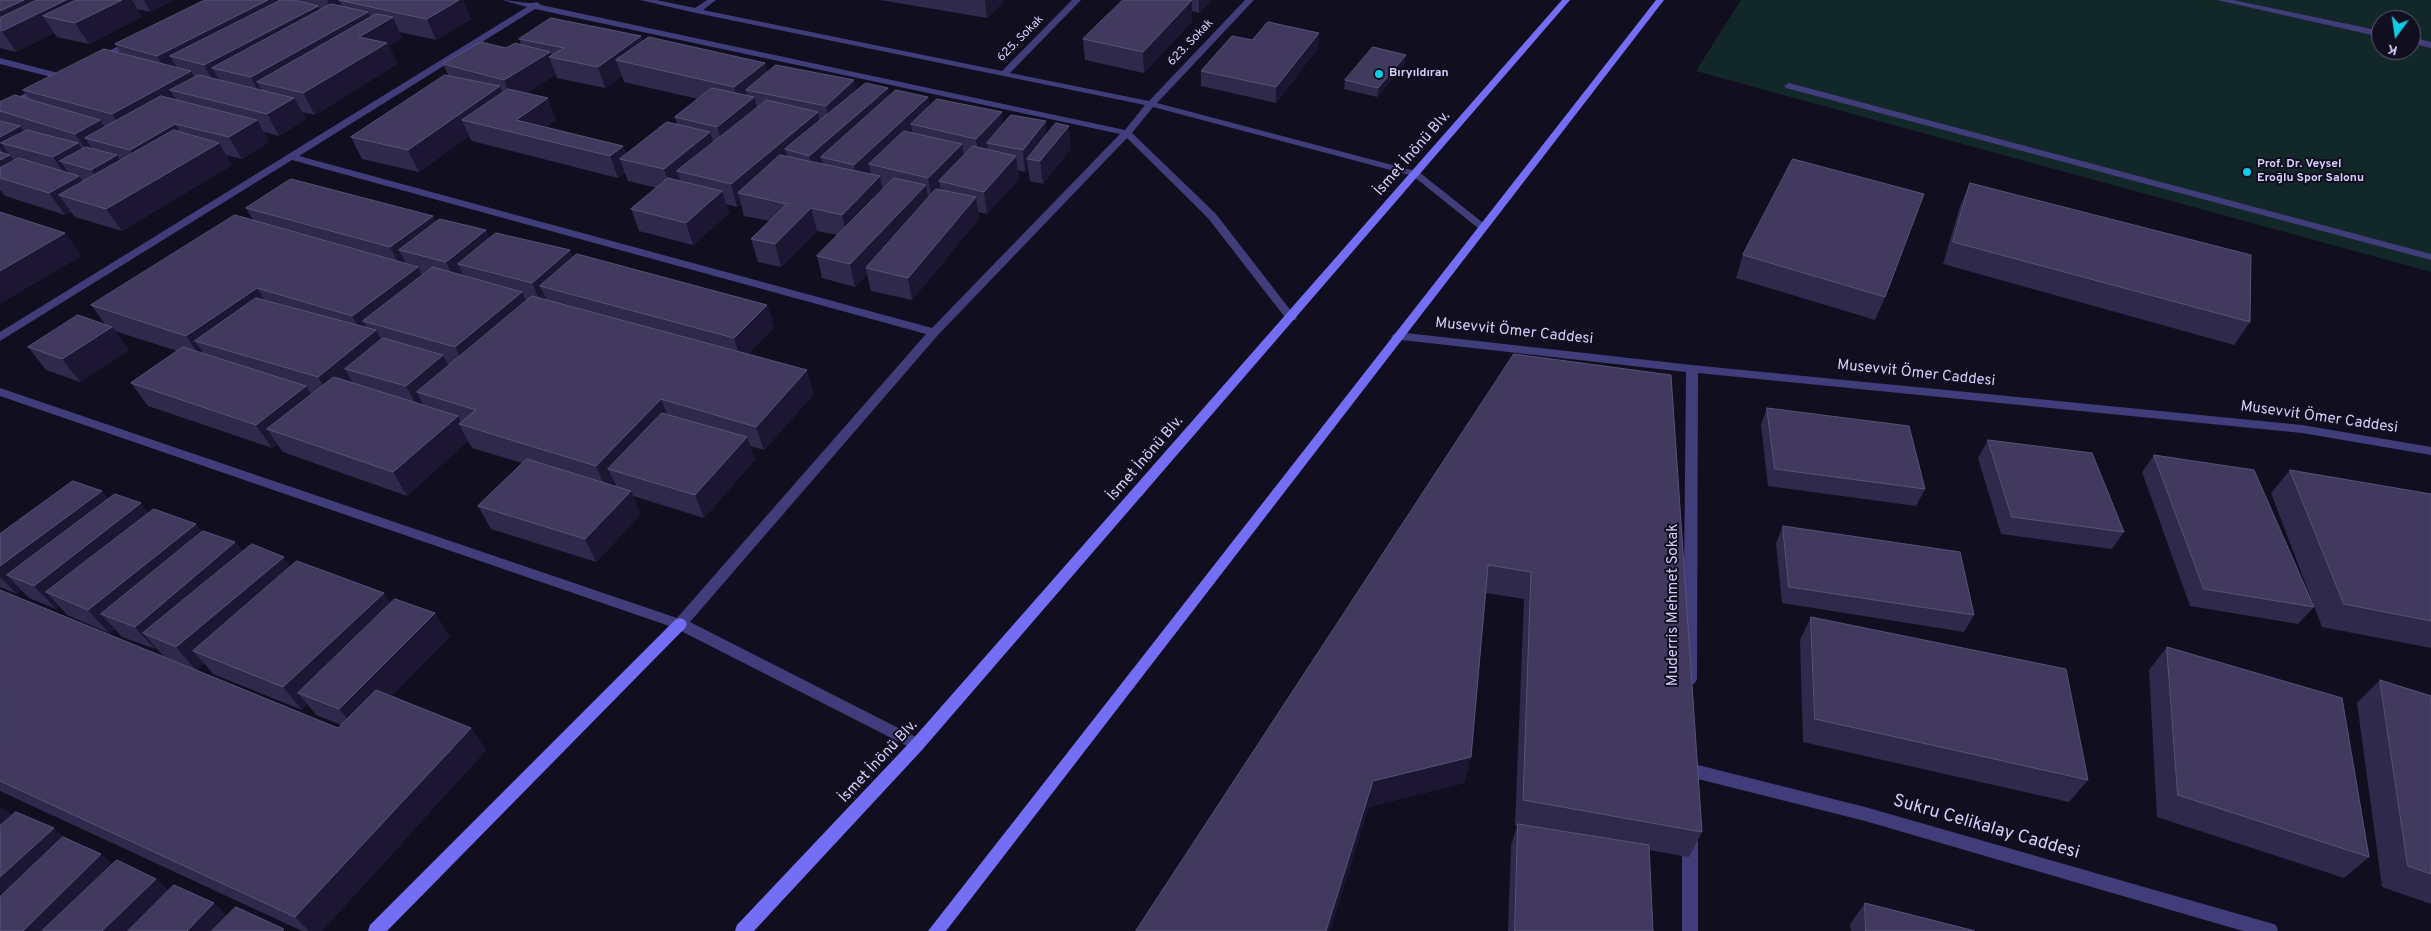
<!DOCTYPE html>
<meta charset="utf-8">
<style>
body{margin:0}
#map{position:relative;width:2431px;height:931px;overflow:hidden;background:#110e1f;font-family:Overpass,sans-serif}
canvas{display:block}
.north{position:absolute;left:2371px;top:10px;width:50px;height:50px;box-sizing:border-box;background:#110e1f;border:1px solid #5f5b77;border-radius:50%;rotate:194deg;font-size:14px;font-weight:700;line-height:20px;text-align:center;color:#d5cffb}
.north::after{content:'';display:block;margin:auto;width:18px;height:22px;background:#12cce5;clip-path:polygon(50% 0,100% 100%,50% 72%,0 100%)}
</style>
<div id="map">
<canvas width="2431" height="931"></canvas>
<div class="north">K</div>
</div>
<script>
const context = document.querySelector('canvas').getContext('2d');
context.lineJoin = 'round';
function paint(path, color) { context.fillStyle = color; context.fill(path, 'evenodd'); }
function stroke(path, color, width, dash) { context.strokeStyle = color; context.lineWidth = width; context.lineCap = dash ? 'butt' : 'round'; context.setLineDash(dash || []); context.stroke(path); }
function label(font, color, halo, rows, align = 'center') {
  context.font = font + ' Overpass,sans-serif'; context.lineWidth = 4; context.setLineDash([]); context.textBaseline = 'middle'; context.strokeStyle = halo; context.fillStyle = color; for (const [text, x, y, turn = 0] of rows) {
    context.save(); context.translate(x, y); context.rotate((+turn || 0) * Math.PI / 180); context.textAlign = isNaN(turn) ? turn : align; if (halo) context.strokeText(text, 0, 0); context.fillText(text, 0, 0); context.restore();
  }
}
paint(new Path2D(`
 M1741,0H2431V272L1696,71ZM2381,20H2411V50H2381Z`), '#122828');
paint(new Path2D(`
 M2217,0H2233L2381,31V37Z
 M2411,37L2431,42V48L2411,43Z
 M1789,83L2431,254V260L1786,88L1784,86Z`), '#403d7a');
paint(new Path2D(`
 M502,0C512,0 528,5 537,2L541,5L1125,130L1145,105L696,13L640,0H656L695,8L707,0H716L703,10L1002,71L1072,0H1081L1010,73L1149,101L1245,0H1254L1157,103L1419,172L1487,226L1486,228H1478L1413,176L1153,107L1132,133L1216,214L1295,316L1297,318L1295,320H1287L1208,218L1127,138L938,335L690,622L922,740L925,745L922,750L917,751L675,628L0,396V388L677,618L926,334L292,160L0,341V332L527,7ZM535,9L1120,134L932,328L299,156Z
 M133,38L137,41L136,43L101,61L94,59Z
 M0,58L66,75L67,77L63,80L0,64Z
 M42,85L47,88L45,90L0,113V106Z
 M1397,332L1692,365L2302,425L2431,447V455L2302,433L1698,373L1697,679L1695,683L1690,685L1685,683L1683,679L1686,372L1393,339L1391,336Z
 M1690,763L1865,807L2270,923L2276,925L2278,931H2243L1865,821L1690,777L1685,775L1682,770L1685,765Z
 M1690,834L1696,836L1698,841V931H1682V841L1684,836Z`), '#403d7a');
paint(new Path2D(`
 M1562,0H1570L922,750L754,931H735L737,925L912,740Z
 M1656,0H1664L946,931H928Z
 M680,618L685,620L687,624L685,628L387,931H368L370,925L675,620Z`), '#736ef4');
paint(new Path2D(`
 M0,0H174L150,12L137,9L142,17L89,44L57,37L54,33L16,52L0,48Z
 M205,0H463L471,19L436,40L399,32L402,38L389,46L397,64L315,115L302,112L306,119L279,136L264,132L269,142L242,159L226,155L232,165L122,231L75,217L71,212L65,215L5,196L1,191H0V102L29,99L23,90L121,53L115,44Z
 M880,0H1004V1L987,18Z
 M1123,0H1212L1199,13L1192,11V21L1144,73L1085,60L1083,39Z
 M641,36L643,42L765,63L767,72L854,80L856,91L888,88L889,96L928,97L929,106L1047,135L1071,148L1043,184L1030,181L1028,168L1025,172L1018,170L1019,179L987,214L978,212L979,219L912,300L871,291L867,274L855,287L822,278L817,256L837,235L817,231L781,267L758,262L751,239L770,221L744,216L741,204L737,207L726,204L729,213L693,245L639,231L631,209L657,188L628,181L625,173L618,178L472,141L469,136L419,172L362,159L351,137L448,75L443,64L521,44L519,39ZM556,74L557,78L605,88L622,76L624,82L698,99L675,117L677,124L626,154L623,146L546,127L556,120L527,93Z
 M1252,40L1318,48L1276,103L1201,86V71Z
 M1405,63L1377,97L1344,89L1345,80Z
 M1970,183L2250,322L2234,345L1943,264L1960,206Z
 M246,208L436,222L490,238L570,250L573,258L767,305L774,327L748,354L814,394L764,450L750,446L755,460L704,518L633,496L641,514L596,562L491,529L478,506L522,463L472,448L468,441L407,496L283,452L277,444L272,448L148,406L131,383L177,351L115,331L129,350L80,382L46,370L28,347L105,324L91,305L253,220ZM614,481L616,486L610,485Z
 M1743,255L1885,297L1875,320L1736,278Z
 M1514,354L1702,832L1689,857L1649,850L1653,931H1508L1511,846L1517,826H1515L1524,599L1486,593L1471,757L1464,783L1369,807L1136,931Z
 M1767,408L1925,489L1916,506L1768,486L1761,425Z
 M1988,440L2124,532L2112,549L2001,534L1978,458Z
 M2154,455L2314,607L2298,624L2190,606L2142,472Z
 M2290,470L2431,494V648L2322,627L2271,493Z
 M108,499L202,532L235,542L243,552L291,566L390,604L450,636L391,696L471,728L486,750L322,931H302L0,791V590L338,728L341,725L316,715L307,704L302,710L213,674L204,663L196,670L163,656L156,648L155,649L122,637L115,629L109,633L67,615L59,606L56,609L29,598L21,590L17,594L0,587V534Z
 M1783,526L1974,615L1964,632L1782,603L1776,543Z
 M1811,617L2088,780L2069,802L1803,742L1800,640Z
 M2167,647L2369,857L2344,878L2157,817L2149,670Z
 M2380,680L2431,696V904L2382,887L2357,703Z
 M1865,903L1975,931H1851L1850,924Z`), '#2f294b');
paint(new Path2D(`
 M0,0H98L43,16L54,33L16,52L2,31L0,30Z
 M122,0H132L142,17L89,44L75,23Z
 M144,0H174L150,12Z
 M268,0H278L286,16L170,56L180,72L170,77L157,56Z
 M328,0H339L347,16L337,21L327,1Z
 M459,0H463L471,19L436,40L427,19Z
 M985,0H1004V1L987,18Z
 M1192,0V21L1144,73L1143,52Z
 M1199,0H1212L1199,13Z
 M318,6L329,27L212,68L222,84L216,86L204,65Z
 M368,12L375,28L393,17L402,38L389,46L397,64L315,115L303,93L257,82L265,97L262,99L251,77Z
 M1319,33L1318,48L1276,103V87Z
 M641,36L648,57L616,60L622,76L605,88L598,67Z
 M550,52L553,58L549,57L556,74L513,102L504,80Z
 M1406,55L1405,63L1377,97L1378,88Z
 M765,63L770,84L746,90L749,101L754,97L760,118L724,149L717,127L740,108L734,87Z
 M191,71L204,93L170,90L180,106L126,136L112,114Z
 M854,80L858,102L831,128L826,106Z
 M500,86L509,108L462,120L469,136L419,172L408,150Z
 M888,88L892,110L821,157L824,170L814,178L809,156Z
 M928,97L931,118L911,124L913,136L869,164L871,176L859,187L854,165Z
 M294,98L306,119L279,136L267,114Z
 M548,98L556,120L532,137L516,120Z
 M818,112L823,133L785,149L789,163L738,193L741,204L737,207L731,184Z
 M1002,112L1004,134L987,143L988,151L979,161L976,139Z
 M100,120L115,142L85,138L95,152L90,155L75,134Z
 M257,120L269,142L242,159L229,137Z
 M1046,121L1048,143L1027,159L1028,168L1025,172L1023,150Z
 M175,124L189,146L144,172L130,150Z
 M20,126L35,148L1,143L26,177L0,178V160L6,157L0,148V137Z
 M1069,126L1071,148L1043,184L1040,161Z
 M710,132L717,154L677,171L681,183L672,191L664,169Z
 M78,143L93,165L60,161L72,177L68,179L53,157Z
 M219,143L232,165L122,231L106,209Z
 M962,144L966,166L939,181L941,192L932,201L928,178Z
 M623,146L628,161L620,159L625,173L618,178L610,156Z
 M117,155L131,177L106,192L91,170Z
 M1016,156L1019,179L987,214L984,192Z
 M79,176L95,198L59,195L71,212L65,215L49,193Z
 M880,176L884,198L847,238L842,215Z
 M926,185L930,208L866,268L867,274L855,287L850,264Z
 M722,191L729,213L693,245L686,223Z
 M976,197L979,219L912,300L908,278Z
 M811,208L817,231L781,267L775,244Z
 M433,216L444,238L399,250L407,266L402,270L390,247Z
 M486,230L497,253L458,264L465,279L457,285L446,262Z
 M65,233L82,256L0,304V271Z
 M570,250L579,273L540,286L547,301L542,306L532,283Z
 M418,267L430,290L363,321L371,334L376,330L389,353L345,369L353,383L332,400L318,377L365,339L352,316Z
 M257,288L271,311L195,341L206,357L202,359L186,336Z
 M522,292L532,314L467,370L455,347Z
 M767,305L774,327L741,361L734,338Z
 M112,327L129,350L80,382L62,359Z
 M443,355L455,378L417,392L424,406L419,410L406,386Z
 M807,370L814,394L764,450L756,427Z
 M306,386L321,409L267,429L277,444L272,448L256,425Z
 M661,399L670,422L608,469L614,481L606,489L596,466Z
 M458,416L462,425L459,424L468,441L407,496L393,472Z
 M747,437L755,460L704,518L695,495Z
 M102,491L121,514L7,575L21,590L17,594L0,577V566Z
 M631,491L641,514L596,562L585,539Z
 M141,503L159,526L46,592L59,606L56,609L34,586Z
 M196,524L214,547L101,614L115,629L109,633L88,610Z
 M235,542L253,565L143,633L156,648L155,649L135,627Z
 M284,557L301,580L193,651L204,663L196,670L176,647Z
 M384,593L399,616L298,693L307,704L302,710L283,687Z
 M435,613L450,636L357,731L339,709Z
 M471,728L486,750L322,931H309L295,917Z
 M1471,757L1464,783L1369,807L1330,931H1326L1373,781Z
 M2,807L28,828L0,853V808Z
 M54,828L79,850L0,923V877Z
 M101,854L126,875L70,931H23Z
 M156,879L180,900L148,931H102Z
 M214,903L236,924L230,931H187Z`), '#1c1632');
const building = new Path2D(`
 M0,0H24L0,11Z
 M37,0H66L2,31L0,30V18Z
 M76,0H122L75,23L43,16Z
 M205,0H268L157,56L115,44Z
 M281,0H294L318,6L204,65L170,56Z
 M339,0H459L427,19Z
 M1123,0H1192L1143,52L1083,39Z
 M331,4L368,12L251,77L212,68Z
 M376,14L393,17L359,37L387,43L303,93L257,82Z
 M551,18L641,36L598,67L549,57L564,48L519,39Z
 M1268,22L1319,33L1276,87L1201,71L1232,36L1252,40Z
 M649,37L765,63L734,87L616,60Z
 M481,42L506,48L515,43L550,52L504,80L443,64Z
 M1373,47L1406,55L1378,88L1345,80Z
 M104,49L191,71L112,114L23,90Z
 M776,65L854,80L826,106L746,90Z
 M199,75L294,98L267,114L170,90Z
 M445,75L500,86L408,150L351,137Z
 M866,83L888,88L809,156L785,149Z
 M712,88L754,97L717,127L675,117Z
 M508,89L548,98L516,120L623,146L610,156L462,120Z
 M896,90L928,97L854,165L821,157Z
 M15,95L100,120L75,134L0,111V102Z
 M161,96L257,120L229,137L175,124L130,150L85,138Z
 M937,99L1002,112L976,139L911,124Z
 M767,100L818,112L731,184L677,171Z
 M1011,115L1046,121L1023,150L987,143Z
 M0,121L20,126L0,137Z
 M667,122L710,132L664,169L620,159Z
 M1056,123L1069,126L1040,161L1027,159Z
 M27,130L78,143L53,157L1,143Z
 M174,130L219,143L106,209L59,195Z
 M904,131L962,144L928,178L869,164Z
 M973,146L1016,156L984,192L939,181Z
 M86,147L117,155L91,170L60,161Z
 M0,152L10,155L0,160Z
 M780,155L880,176L842,215L811,208L775,244L751,239L787,204L738,193Z
 M19,158L79,176L49,193L0,178V168Z
 M1793,159L1924,194L1885,297L1743,255Z
 M668,178L722,191L686,223L631,209Z
 M894,178L926,185L850,264L817,256Z
 M291,179L433,216L390,247L246,208Z
 M1970,183L2251,255L2250,322L1953,242Z
 M936,189L976,197L908,278L866,268Z
 M0,212L65,233L0,271Z
 M235,215L418,267L352,316L257,288L186,336L91,305Z
 M440,219L486,230L446,262L399,250Z
 M496,233L570,250L532,283L458,264Z
 M577,254L767,305L734,338L540,286Z
 M433,267L522,292L455,347L363,321Z
 M532,296L807,370L756,427L661,399L596,466L459,424L476,410L417,392Z
 M256,298L376,330L318,377L195,341Z
 M78,315L112,327L62,359L28,347Z
 M383,338L443,355L406,386L345,369Z
 M183,347L306,386L256,425L131,383Z
 M1514,354L1671,375L1702,832L1523,800L1531,572L1488,565L1471,757L1373,781L1326,931H1136Z
 M334,377L458,416L393,472L267,429Z
 M1767,408L1909,426L1925,489L1775,469Z
 M662,413L747,437L695,495L608,469Z
 M1988,440L2092,453L2124,532L2012,517Z
 M2154,455L2254,470L2314,607L2204,589Z
 M527,459L631,491L585,539L478,506Z
 M2290,470L2431,494V621L2344,604Z
 M73,481L102,491L0,566V534Z
 M115,494L141,503L34,586L7,575Z
 M154,509L196,524L88,610L46,592Z
 M1783,526L1960,552L1974,615L1789,587Z
 M203,531L235,542L135,627L101,614Z
 M252,544L284,557L176,647L143,633Z
 M297,561L384,593L283,687L193,651Z
 M0,590L338,728L376,690L471,728L295,917L0,781Z
 M395,599L435,613L339,709L298,693Z
 M1811,617L2066,669L2088,780L1815,719Z
 M2167,647L2342,698L2369,857L2178,795Z
 M2380,680L2431,696V874L2408,866Z
 M16,812L54,828L0,877V826Z
 M1518,824L1649,845L1653,931H1515Z
 M63,837L101,854L23,931H0V897Z
 M117,860L156,879L102,931H42Z
 M174,885L214,903L187,931H128Z
 M1865,903L1975,931H1866Z
 M236,907L284,929L282,931H212Z`);
paint(building, '#413a5e');
stroke(building, '#585277', 1);
for (const [x, y, r, color] of [
 [1379,74,5,"#12cce5"],
 [2247,172,5,"#12cce5"]
]) { const dot = new Path2D(); dot.arc(x, y, r, 0, 2 * Math.PI); context.fillStyle = color; context.fill(dot); stroke(dot, '#110e1f', 2); }
label('12px', '#d5cffb', '#110e1f', [
 ["625. Sokak",1021,39,-45],
 ["623. Sokak",1191,43,-46]
]);
label('bold 12px', '#d5cffb', '#110e1f', [
 ["Bıryıldıran",1389,74],
 ["Prof. Dr. Veysel",2257,165],
 ["Eroğlu Spor Salonu",2257,179]
], 'left');
label('15px', '#d5cffb', '#110e1f', [
 ["İsmet İnönü Blv.",1413,154,-49],
 ["Musevvit Ömer Caddesi",1514,332,6],
 ["Musevvit Ömer Caddesi",1916,374,6],
 ["Musevvit Ömer Caddesi",2319,418,8],
 ["İsmet İnönü Blv.",1146,459,-49],
 ["Muderris Mehmet Sokak",1674,605,-90],
 ["İsmet İnönü Blv.",879,762,-47]
]);
label('18px', '#d5cffb', '#110e1f', [
 ["Sukru Celikalay Caddesi",1986,828,16]
]);
</script>
